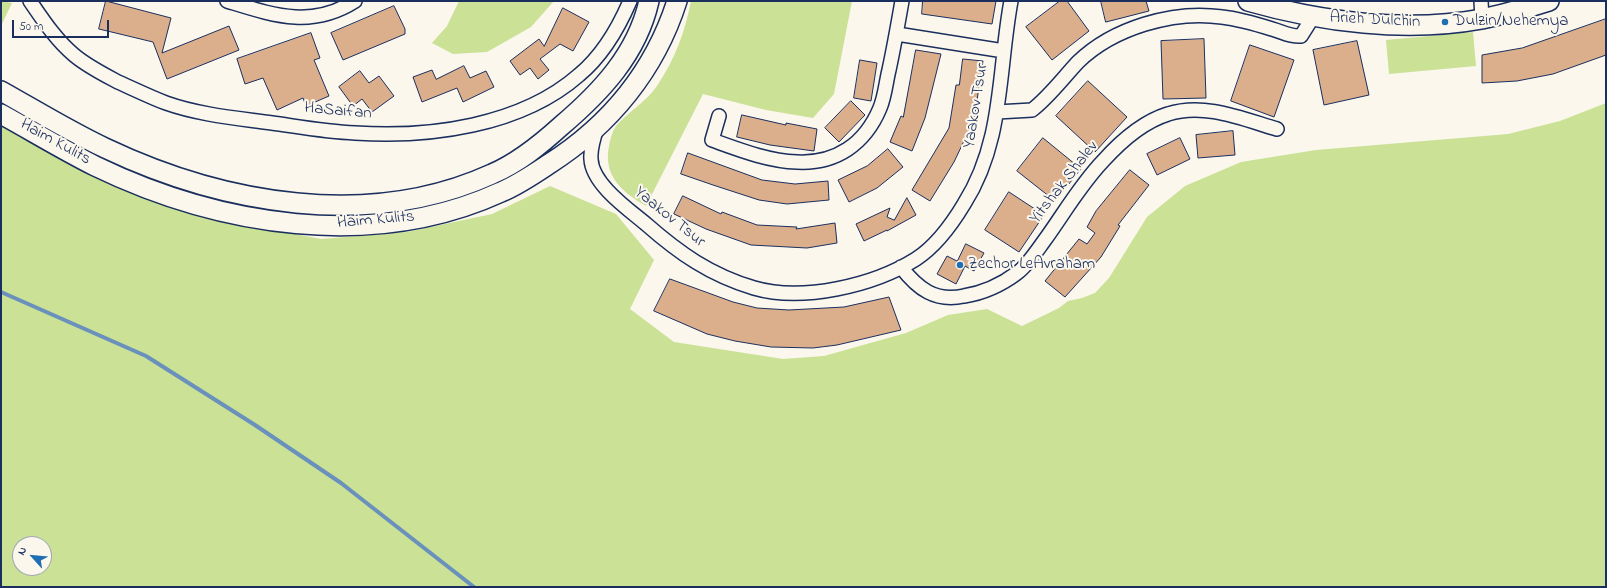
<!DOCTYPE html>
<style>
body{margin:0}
#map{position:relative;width:1607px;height:588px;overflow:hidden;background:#fbf7ec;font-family:"Indie Flower",sans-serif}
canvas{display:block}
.frame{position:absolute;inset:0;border:2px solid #1b2f5e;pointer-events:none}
.north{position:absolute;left:12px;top:536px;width:40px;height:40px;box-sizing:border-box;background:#fbf7ec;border:1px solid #a1a7b3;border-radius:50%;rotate:297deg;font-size:11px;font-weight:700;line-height:16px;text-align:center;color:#1b2f5e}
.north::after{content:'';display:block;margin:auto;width:14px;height:18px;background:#1f6fb2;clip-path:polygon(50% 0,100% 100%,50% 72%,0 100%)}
.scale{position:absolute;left:12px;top:20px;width:97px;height:18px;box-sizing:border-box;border:2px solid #1b2f5e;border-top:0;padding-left:5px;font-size:12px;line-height:14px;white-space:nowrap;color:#1b2f5e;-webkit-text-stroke:3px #fbf7ec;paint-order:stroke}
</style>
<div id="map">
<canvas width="1607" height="588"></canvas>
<div class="frame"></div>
<div class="north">N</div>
<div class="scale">50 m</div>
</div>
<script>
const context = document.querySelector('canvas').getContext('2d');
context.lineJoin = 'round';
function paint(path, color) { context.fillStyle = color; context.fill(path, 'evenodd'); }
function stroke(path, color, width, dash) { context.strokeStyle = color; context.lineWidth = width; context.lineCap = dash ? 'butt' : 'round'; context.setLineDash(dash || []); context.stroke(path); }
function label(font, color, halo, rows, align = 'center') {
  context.font = font + ' "Indie Flower",sans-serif'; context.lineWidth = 4; context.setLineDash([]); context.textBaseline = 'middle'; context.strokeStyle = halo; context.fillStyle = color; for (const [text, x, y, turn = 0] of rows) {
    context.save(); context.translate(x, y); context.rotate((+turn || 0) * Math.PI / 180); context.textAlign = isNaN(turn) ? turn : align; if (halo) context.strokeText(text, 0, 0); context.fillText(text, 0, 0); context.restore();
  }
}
paint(new Path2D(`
 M1,1L12,3L1,26Z
 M459,1H554L531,27L487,52L453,54L432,43L447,26Z
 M691,1H852L834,94L813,118L766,110L703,94L646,206C622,192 603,176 609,146C610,140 612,132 616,126C629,111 646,102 657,86C675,59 685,32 691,1Z
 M1473,32L1476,66L1389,74L1386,40Z
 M1606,103V587H1V120L148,193L217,219L321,239L407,232L492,214L550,186L616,214L654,260L630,309L674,342L783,359L824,356L906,333L948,315L987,309L1022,326L1059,308L1068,301L1082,298L1095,293L1109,278L1147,217L1185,186L1241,162L1316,150L1508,134L1560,121ZM20,544H44V568H20Z`), '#cae196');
stroke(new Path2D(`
 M1,292L146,356L255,425L341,483L474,587`), '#6a90bc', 4);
const building = new Path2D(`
 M106,1L171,18L162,53L229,26L239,50L167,79L153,42L99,29Z
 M923,1H996L992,24L922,14Z
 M1060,1H1067L1089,31L1052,60L1026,27Z
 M1101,1H1146L1149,11L1106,22Z
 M394,6L405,29V34L343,60L331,33Z
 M563,8L589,22L573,51L560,44L540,59L549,70L538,79L530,68L520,75L510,61L539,39L544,46Z
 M1606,19V55L1553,74L1517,81L1482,83V55L1522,48Z
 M311,33L320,58L314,60L329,96L306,106L303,98L277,110L263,78L245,84L237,59Z
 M1204,39L1206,98L1163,99L1161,41Z
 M1357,41L1369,95L1324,105L1313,50Z
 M1250,45L1294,60L1274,117L1231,101Z
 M916,50L941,54L925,118L912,151L890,142L901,116L903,117Z
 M963,59L983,61L974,120L954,162L930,201L912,190L949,128L956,85H959Z
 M860,60L877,63L871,101L854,98Z
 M464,66L470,78L486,71L494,87L463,102L457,88L422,102L413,77L432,70L436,79Z
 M360,71L369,83L379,76L394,96L372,112L362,99L353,106L339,87Z
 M1088,81L1127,117L1095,152L1056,116Z
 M851,101L865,115L839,142L825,128Z
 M742,115L786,125V123L817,129L814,151L770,145L737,137Z
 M1233,131L1235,155L1198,158L1196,135Z
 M1043,138L1081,169L1055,201L1017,171Z
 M1180,138L1190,159L1157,175L1147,154Z
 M888,149L903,167L877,188L849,202L838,180L867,166Z
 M688,153L762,180L795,184L828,181L829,200L787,204L759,200L713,185L681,174Z
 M1130,170L1149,185L1118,225L1120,226L1101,257L1065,297L1045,281L1079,239L1087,244L1095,233L1087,227L1096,211Z
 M1009,192L1044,215L1019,252L985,230Z
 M683,196L721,214L722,212L757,225L797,227L796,229L835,223L837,243L807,248L751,245L706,229L674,214Z
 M907,198L916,215L887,231V230L864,241L856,224L890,208L887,217L894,220Z
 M966,244L984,253L974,271L965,266L956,284L937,274L947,256L957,261Z
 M670,279L733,302L757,308L789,310L844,307L889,297L901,330L837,345L813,348L771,347L735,341L707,334L654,311Z`);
paint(building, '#dbae8c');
stroke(building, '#1b2f5e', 1);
const street = new Path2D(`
 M30,1C43,20 56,40 74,55C87,66 103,74 118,82C134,89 150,97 166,103C200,115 236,118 272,123C300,127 327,132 355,133C429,138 521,126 579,75C602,56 618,29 630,1
 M227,1C273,15 311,29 355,1
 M1481,1L1482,19
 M897,34L1004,51
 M997,112L1032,110C1049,97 1063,78 1078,62C1113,28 1173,10 1222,17C1239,19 1256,24 1272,29C1283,32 1290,37 1301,36L1313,17
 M719,116L712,140C740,150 768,161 797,162C836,164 865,144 880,108C885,96 886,82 889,70C894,47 898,24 902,1
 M597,128C594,137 590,149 591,159C592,184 628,209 646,224C679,253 710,275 754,288C802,302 873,286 916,259C936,246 952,224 964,204C1004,141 998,71 1011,1
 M901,267C918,289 935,302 964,296C983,293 1001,285 1017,273C1027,266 1036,252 1044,241C1063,215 1080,185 1103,161C1121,141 1142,122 1168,114C1204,102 1243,119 1277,129`);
const secondary = new Path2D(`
 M1248,1C1321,22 1406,33 1482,19C1505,14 1527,8 1549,1
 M1,91C35,110 69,131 105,148C223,204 369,230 492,174C518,163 540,145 561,126C601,92 637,54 649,1
 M1,114C32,131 63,150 95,166C219,226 372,251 501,192C518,185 534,174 549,164C610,125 655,70 677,1`);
stroke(street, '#1b2f5e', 16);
stroke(secondary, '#1b2f5e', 22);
stroke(street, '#fbf7ec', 13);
stroke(secondary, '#fbf7ec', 19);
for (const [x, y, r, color] of [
 [1445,22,4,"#1f6fb2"],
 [960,265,4,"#1f6fb2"]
]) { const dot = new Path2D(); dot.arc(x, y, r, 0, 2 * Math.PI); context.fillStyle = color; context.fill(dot); stroke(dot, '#fbf7ec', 1.5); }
label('17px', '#1b2f5e', '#fbf7ec', [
 ["Arieh Dulchin",1375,21,3],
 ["Yaakov Tsur",977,106,-81],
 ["HaSaifan",338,112,5],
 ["Haim Kulits",55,143,29],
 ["Yitshak Shalev",1065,183,-52],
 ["Yaakov Tsur",669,218,39],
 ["Haim Kulits",376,221,-5]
]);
label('17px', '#1b2f5e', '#fbf7ec', [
 ["Dulzin/Nehemya",1453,22],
 ["Zechor LeAvraham",968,265]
], 'left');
</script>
